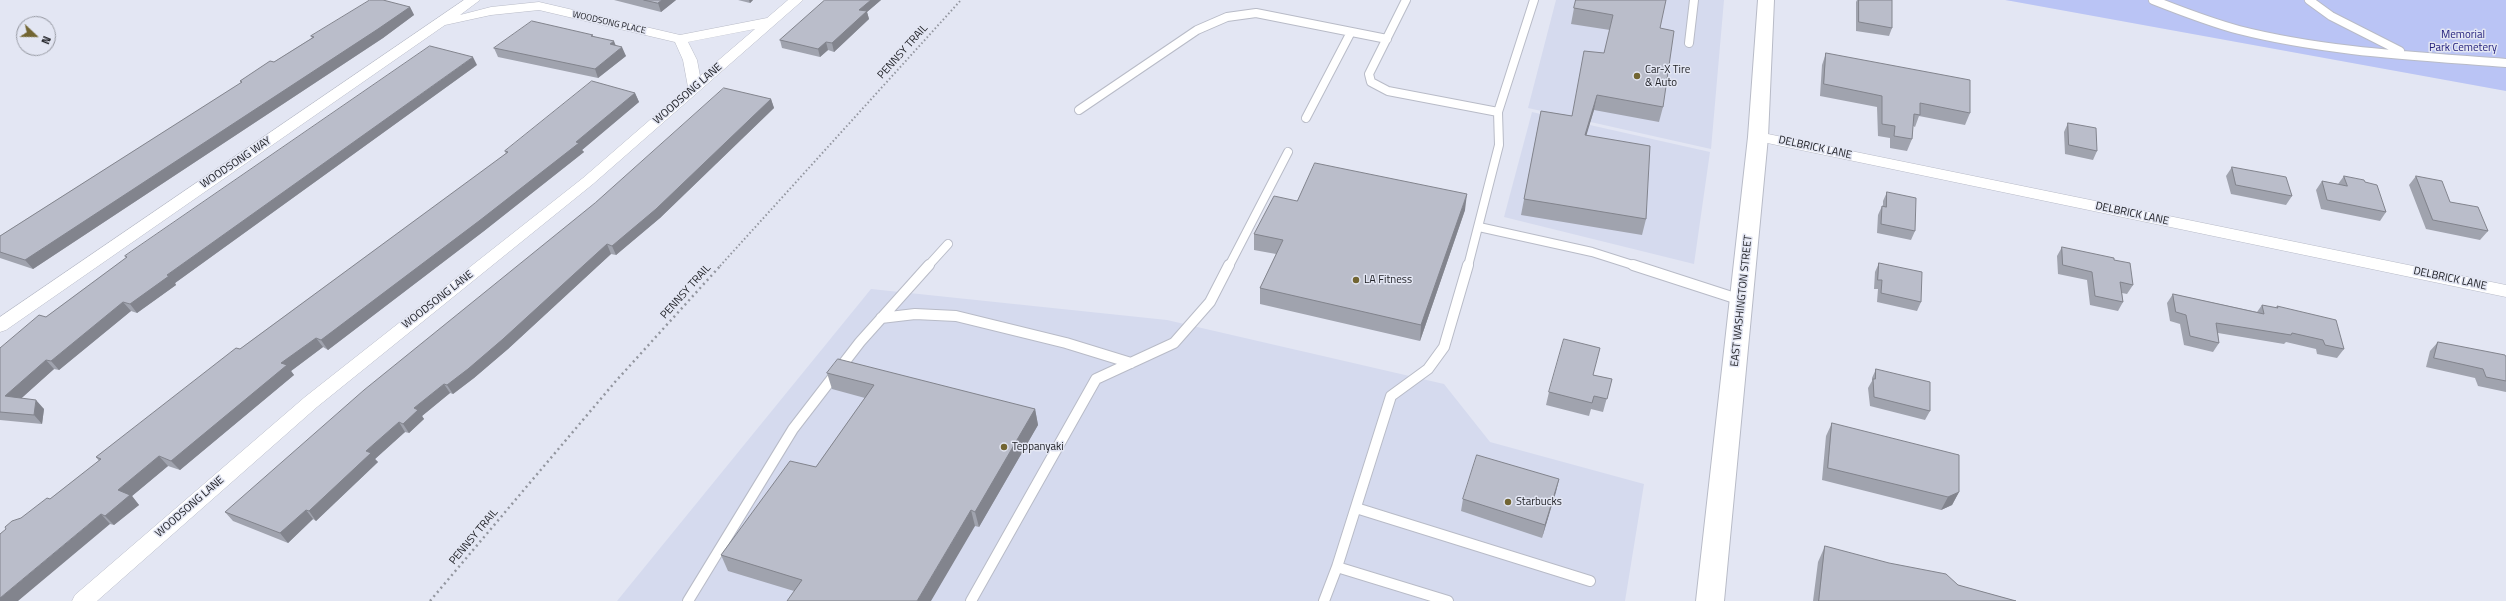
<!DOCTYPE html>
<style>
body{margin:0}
#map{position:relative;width:2506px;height:601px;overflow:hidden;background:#e3e6f3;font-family:"Titillium Web",sans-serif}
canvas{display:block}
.north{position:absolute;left:16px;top:16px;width:40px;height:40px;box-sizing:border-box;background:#e3e6f3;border:1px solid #9598a1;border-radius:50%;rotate:112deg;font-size:11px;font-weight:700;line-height:16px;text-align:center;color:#212227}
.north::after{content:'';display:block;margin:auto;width:14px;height:18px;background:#726532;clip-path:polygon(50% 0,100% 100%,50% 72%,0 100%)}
</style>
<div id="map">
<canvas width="2506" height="601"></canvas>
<div class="north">N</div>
</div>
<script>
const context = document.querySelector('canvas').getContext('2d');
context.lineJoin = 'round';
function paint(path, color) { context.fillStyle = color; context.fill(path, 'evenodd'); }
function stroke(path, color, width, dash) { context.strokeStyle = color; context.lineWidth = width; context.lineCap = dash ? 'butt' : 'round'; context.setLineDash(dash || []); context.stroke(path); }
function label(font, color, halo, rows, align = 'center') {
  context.font = font + ' "Titillium Web",sans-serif'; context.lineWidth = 3; context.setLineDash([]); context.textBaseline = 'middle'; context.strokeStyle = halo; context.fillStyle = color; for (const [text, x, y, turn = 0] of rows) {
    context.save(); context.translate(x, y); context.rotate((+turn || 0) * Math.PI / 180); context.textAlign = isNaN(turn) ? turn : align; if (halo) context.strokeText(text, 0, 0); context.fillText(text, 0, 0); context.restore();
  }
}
paint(new Path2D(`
 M1556,0H1724L1711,149L1528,108Z
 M1532,112L1710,152L1694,264L1504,217Z
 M871,289L1167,320L1444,384L1490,442L1644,484L1625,601H617Z`), '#d5daee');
paint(new Path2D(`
 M2005,0H2506V91L2011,1Z`), '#bac4f5');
const laneFar1 = new Path2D(`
 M1406,0L1369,74L1371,82L1388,91L1498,112
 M2153,0C2181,11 2209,22 2239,30C2326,52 2417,56 2506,63
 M2309,0L2331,16L2400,51
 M1689,43L1694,0
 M1079,110L1197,30L1227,17L1256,13L1387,39
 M1306,118L1351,32
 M1479,227L1592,252L1636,266
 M928,266L948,244
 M1229,266L1288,152
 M1468,266L1499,145L1498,112L1534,0`);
const lane = new Path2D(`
 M1633,265L1741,300
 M881,318L915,314L956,316L1066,343L1131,363
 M1356,508L1590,581
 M1337,567L1448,601
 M688,601L793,429L860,342L929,265
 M971,601L1096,379L1174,343L1210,302L1229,265
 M1324,601L1337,567L1391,396L1428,369L1444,347L1468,265`);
const street = new Path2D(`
 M464,0H480L460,15L491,7L539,2L680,35L767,18L788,0H803L593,184L317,407L97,601H72L75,595L305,397L583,178L688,87L683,60L675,42L539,10L491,15L445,25L6,330L0,332V317ZM755,29L700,76L697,60L688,42Z
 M1758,132L2506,285V297L1753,140L1751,137L1753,134Z`);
const primary = new Path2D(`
 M1758,0H1774L1768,137L1724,601H1696L1748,137Z`);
stroke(laneFar1, '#b8bbc7', 10);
stroke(lane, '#b8bbc7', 12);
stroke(street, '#b8bbc7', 1);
stroke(primary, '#b8bbc7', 2);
stroke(new Path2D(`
 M720,266L961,0`), '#93969f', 2, [1.5, 2.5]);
stroke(new Path2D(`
 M430,601L615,382L721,265`), '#93969f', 2.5, [2, 3.5]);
stroke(laneFar1, '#fff', 8);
stroke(lane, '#fff', 10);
paint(street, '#fff');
paint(primary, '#fff');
paint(new Path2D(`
 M614,0H676L661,12Z
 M738,0H753L750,3Z
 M825,0H881L867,12L869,19L834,52L828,50L820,57L782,48L780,40Z
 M1576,0L1660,28L1663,107L1659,122L1594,110L1586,135L1646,219L1642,235L1521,215L1541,111L1572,116L1604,53L1610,30L1571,24L1574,8Z
 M1857,0H1892V28L1889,36L1856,31V2Z
 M410,7L414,15L383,38L33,269L0,258V236L241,83L240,81L274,62L312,38L311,36Z
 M593,36L615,45L626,56L598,78L498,57L494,48Z
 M1826,53L1970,113L1965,125L1919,116L1915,127L1913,126L1912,139L1907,151L1890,148V138L1878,136L1877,107L1820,96L1822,65Z
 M477,65L175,283L176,285L137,313L131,311L59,370L54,369L21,398L44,409L42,424L0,420V348L46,317L126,258L125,256Z
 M635,93L639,102L582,150L584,152L484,231L328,350L323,347L291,371L294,375L180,470L168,466L132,496L139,505L114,525L110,524L21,518L50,499L99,461L96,457L240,349L506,154L505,151Z
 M771,99L774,108L660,218L616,255L611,254L508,349L474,378L453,394L450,393L422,416L424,419L409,433L405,432L375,459L378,462L316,521L313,519L288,543L233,521L225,512Z
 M2068,123L2097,151L2093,160L2065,154L2064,132Z
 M2232,167L2292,196L2286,205L2231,194L2226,176Z
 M2344,176L2365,182L2386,212L2380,221L2321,209L2316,190L2322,181L2338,184Z
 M2416,176L2488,231L2480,240L2426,229L2409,185Z
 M1887,192L1915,231L1911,240L1877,233L1878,215L1882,206H1883V201Z
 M1297,201L1465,210L1420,341L1260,304V288L1276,254L1254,250V234Z
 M2062,247L2114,260L2133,285L2127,294L2122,293L2123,302L2118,311L2090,305L2087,280L2058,274L2057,256Z
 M1879,263L1921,302L1917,311L1877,302L1878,289H1874L1875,272Z
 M2173,294L2257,312L2262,305L2276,308L2277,306L2344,349L2337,358L2317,354L2316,349L2286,342L2284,344L2218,333L2219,343L2213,352L2184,345L2180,324L2170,321L2167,303Z
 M2438,342L2506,357V392L2478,386L2475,378L2426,367L2430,351Z
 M1876,369L1930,411L1925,420L1870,406L1868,388L1872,381V378Z
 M827,373L1035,409L1038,425L979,527L975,526L794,591L728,571L721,555L816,467L865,398L832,389Z
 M1593,375L1612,379L1603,412L1591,409L1589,416L1546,405L1549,392Z
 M1832,423L1959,492L1952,505L1941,510L1822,480L1826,436Z
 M1559,479L1542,538L1461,511L1463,499Z
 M1825,546L1958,585L2016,601H1813L1818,562Z`), '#a0a3ae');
paint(new Path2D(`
 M662,0H676L661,12L658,3Z
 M749,0H753L750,3Z
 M871,0H881L867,12L869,19L834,52L832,43L859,10Z
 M410,7L414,15L383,38L33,269L25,260Z
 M614,41L617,49L610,44Z
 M826,42L828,50L820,57L818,49Z
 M622,47L626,56L598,78L595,69Z
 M473,57L477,65L175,283L176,285L137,313L130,304L167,275Z
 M635,93L639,102L582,150L584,152L484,231L328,350L321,340L576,142Z
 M1597,95L1594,110L1582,150L1585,135Z
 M771,99L774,108L660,218L616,255L612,246Z
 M1467,194L1465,210L1420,341L1421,325Z
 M607,244L611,254L508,349L474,378L453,394L447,385Z
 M123,302L131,311L59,370L51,361Z
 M316,338L323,347L291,371L294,375L180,470L171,461L281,363Z
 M46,360L54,369L14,405L5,396Z
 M444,384L450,393L422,416L424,419L409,433L403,424L414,408Z
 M36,400L44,409L42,424L34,415Z
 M1035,409L1038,425L979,527L975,512Z
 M399,422L405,432L375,459L378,462L316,521L309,511L366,451Z
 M159,456L168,466L132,496L139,505L114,525L105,516L118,490Z
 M1559,479L1556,492L1542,538L1545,525Z
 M1959,492L1952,505L1941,510L1948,497Z
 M306,510L313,519L288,543L280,533Z
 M971,510L975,526L931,601H917Z
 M101,514L110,524L18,601H0V598Z`), '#82848d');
const building = new Path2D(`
 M370,0H383L410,7L378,29L25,260L0,252V236L242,82L240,81L270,61L274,62L314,37L311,36Z
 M644,0H662L658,3Z
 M825,0H871L859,10L867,11L832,43L826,42L818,49L780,40Z
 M1576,0H1666L1660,28L1674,31L1663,107L1597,95L1585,135L1650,146L1646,219L1524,199L1541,111L1572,116L1584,51L1604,53L1613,15L1574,8Z
 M1859,0H1892V28L1859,22Z
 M532,21L593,35L591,36L614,41L610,44L622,47L595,69L494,48Z
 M430,46L473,57L167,275L169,276L130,304L123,302L51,361L46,360L5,396L36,400L34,415L0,412V348L39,315L46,317L127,257L125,256Z
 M1826,53L1970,80V113L1920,103V115L1914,114L1912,139L1894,136L1895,126L1882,124V96L1824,84Z
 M592,81L635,93L576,142L579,143L479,221L321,340L316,338L281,363L287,365L171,461L159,456L118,490L130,495L105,516L101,514L0,598V534L6,529L5,527L12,521L21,518L47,498L50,499L101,459L96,457L236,348L240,349L508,152L505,151Z
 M724,88L771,99L656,209L612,246L607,244L503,339L468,369L447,385L444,384L414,408L418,410L403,424L399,422L366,451L371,453L309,511L306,510L280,533L225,512L364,390L595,203Z
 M2068,123L2096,128L2097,151L2069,145Z
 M1315,163L1467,194L1421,325L1260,288L1283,240L1254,234L1274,196L1297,201Z
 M2232,167L2286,177L2292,196L2236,185Z
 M2344,176L2364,180L2365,182L2377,185L2386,212L2327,200L2322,181L2347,186Z
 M2416,176L2442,181L2450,202L2478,207L2488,231L2433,220Z
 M1887,192L1916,198L1915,231L1881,224L1882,206L1886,207Z
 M2062,247L2114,258V260L2130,263L2133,285L2120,282L2123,302L2095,296L2092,272L2063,265Z
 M1879,263L1922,272L1921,302L1881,293L1882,280H1878Z
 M2173,294L2264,314L2262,305L2278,308L2277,306L2336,320L2344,349L2325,345L2323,340L2292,333L2291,335L2216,323L2219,343L2190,336L2186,315L2176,312Z
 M1564,339L1600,348L1593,375L1612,379L1607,399L1594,396L1592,403L1549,392Z
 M2438,342L2505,355L2506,357V381L2486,377L2483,369L2434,358Z
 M838,359L1035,409L975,512L971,510L917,601H787L802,580L721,555L790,461L816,467L874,385L827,373Z
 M1876,369L1930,382V411L1874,397L1873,379H1875Z
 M1832,423L1959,455V492L1948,497L1828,468Z
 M1477,455L1559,479L1545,525L1463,499Z
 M1825,546L1889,563L1946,574L1958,585L2016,601H1819Z`);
paint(building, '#babdca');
stroke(building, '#82848d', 1);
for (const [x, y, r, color] of [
 [1637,76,4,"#726532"],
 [1356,280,4,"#726532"],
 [1004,447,4,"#726532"],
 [1508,502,4,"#726532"]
]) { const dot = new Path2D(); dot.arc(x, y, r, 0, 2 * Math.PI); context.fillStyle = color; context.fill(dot); stroke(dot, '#e3e6f3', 1.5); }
label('9px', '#212227', '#e3e6f3', [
 ["WOODSONG PLACE",609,23,13]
]);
label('11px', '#25227d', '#e3e6f3', [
 ["Memorial",2463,35],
 ["Park Cemetery",2463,48]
]);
label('11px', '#212227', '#e3e6f3', [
 ["PENNSY TRAIL",903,52,-48],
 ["WOODSONG LANE",688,94,-41],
 ["DELBRICK LANE",1815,148,12],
 ["WOODSONG WAY",236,163,-34],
 ["DELBRICK LANE",2132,214,12],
 ["DELBRICK LANE",2450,279,12],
 ["PENNSY TRAIL",686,292,-48],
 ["WOODSONG LANE",438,300,-38],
 ["EAST WASHINGTON STREET",1742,301,-84],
 ["WOODSONG LANE",190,507,-41],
 ["PENNSY TRAIL",474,537,-50]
]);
label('11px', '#212227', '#e3e6f3', [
 ["Car-X Tire",1645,70],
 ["& Auto",1645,83],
 ["LA Fitness",1364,280],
 ["Teppanyaki",1012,447],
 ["Starbucks",1516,502]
], 'left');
</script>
